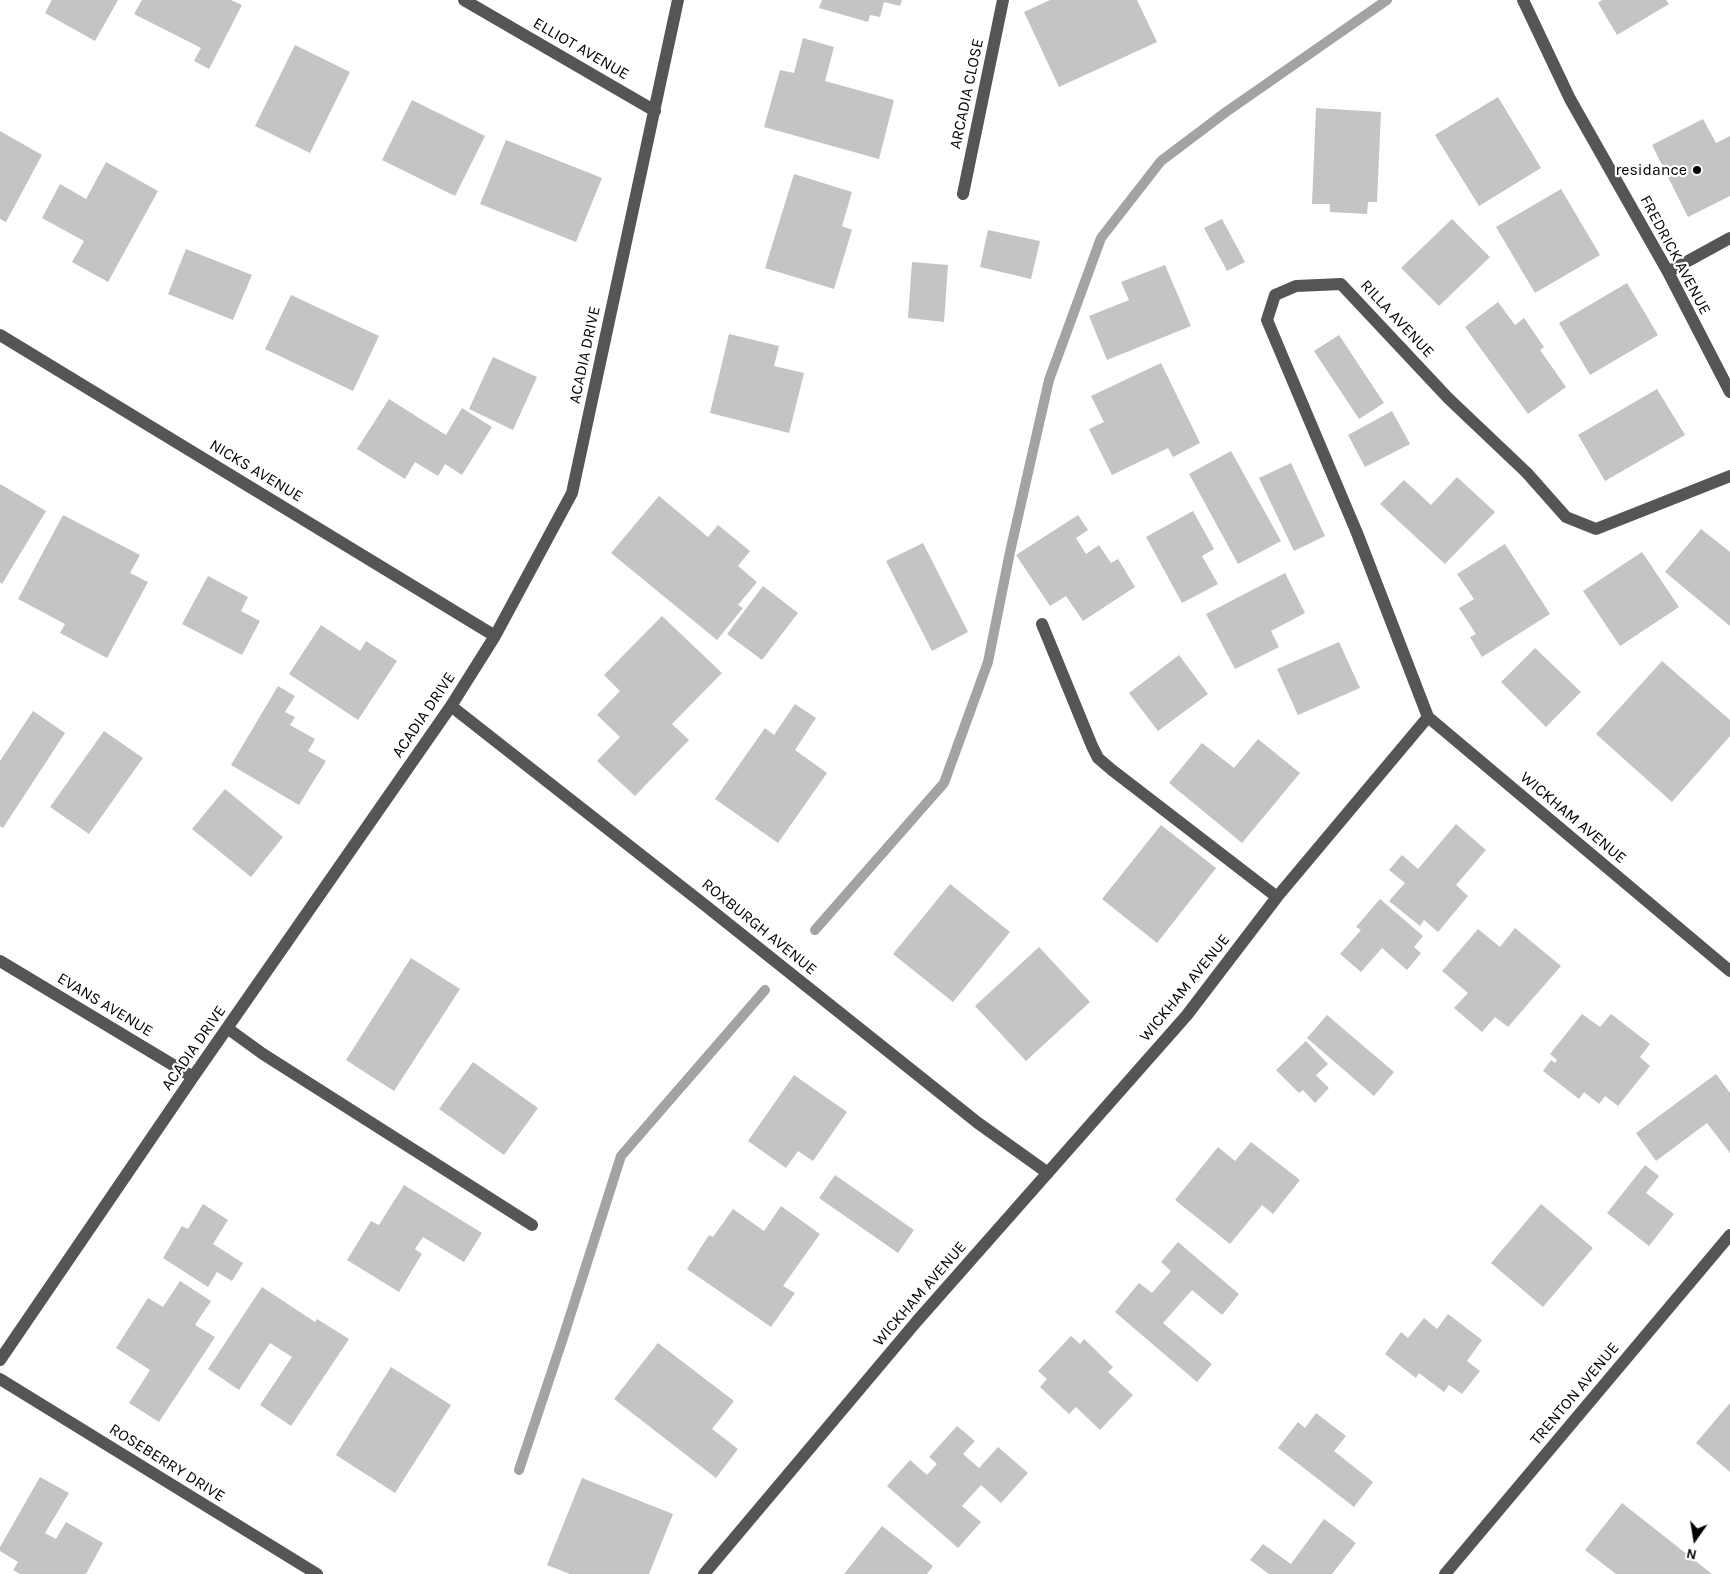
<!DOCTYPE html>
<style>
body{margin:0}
#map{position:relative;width:1730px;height:1574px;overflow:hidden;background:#fff;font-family:Karla,sans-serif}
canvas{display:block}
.north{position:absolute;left:1670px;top:1514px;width:50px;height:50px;-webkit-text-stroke:4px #fff;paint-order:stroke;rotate:193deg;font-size:14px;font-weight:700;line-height:20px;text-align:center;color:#000}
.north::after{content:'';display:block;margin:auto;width:18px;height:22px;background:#000;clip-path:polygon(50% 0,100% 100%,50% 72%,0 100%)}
</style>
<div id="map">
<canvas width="1730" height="1574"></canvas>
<div class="north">N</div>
</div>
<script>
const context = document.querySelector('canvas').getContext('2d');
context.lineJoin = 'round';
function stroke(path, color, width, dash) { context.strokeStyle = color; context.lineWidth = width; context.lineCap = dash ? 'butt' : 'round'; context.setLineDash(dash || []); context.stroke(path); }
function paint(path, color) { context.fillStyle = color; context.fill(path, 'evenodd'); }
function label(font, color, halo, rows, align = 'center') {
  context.font = font + ' Karla,sans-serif'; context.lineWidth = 4.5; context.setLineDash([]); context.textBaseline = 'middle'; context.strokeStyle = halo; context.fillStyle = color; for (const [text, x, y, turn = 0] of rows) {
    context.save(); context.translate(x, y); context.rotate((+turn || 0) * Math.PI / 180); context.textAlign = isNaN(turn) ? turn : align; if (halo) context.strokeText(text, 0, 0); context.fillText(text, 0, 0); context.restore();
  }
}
stroke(new Path2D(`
 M815,930L944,783L988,662L1010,552L1049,380L1101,238L1161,161L1226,112L1387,0
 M519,1470L563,1338L621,1156L765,990`), '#a3a3a3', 10);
paint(new Path2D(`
 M52,0H118L95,41L45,13Z
 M142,0H231L242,5L209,69L194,61L201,48L134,14Z
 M822,0H902L900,6L884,2L880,17L870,15L868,22L819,8Z
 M1050,0H1137L1157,42L1059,87L1024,12Z
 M1602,0H1666L1669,4L1617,35L1598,3Z
 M803,38L834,47L825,81L894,100L879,159L764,127L780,70L794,73Z
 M295,45L350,72L310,153L255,126Z
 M1498,97L1541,168L1479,206L1435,135Z
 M412,100L485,136L455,196L382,160Z
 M1316,108L1381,112L1377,202H1368L1367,214L1330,212V204H1312Z
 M1703,119L1716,143L1730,136V196L1688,217L1652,145Z
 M0,131L42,155L6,222L0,219Z
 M506,140L602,178L576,242L480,204Z
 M106,162L158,191L108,282L72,262L84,241L42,218L60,184L86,199Z
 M794,174L852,192L842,226L852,230L834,289L765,268Z
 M1561,189L1600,255L1535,293L1496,227Z
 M1222,219L1245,262L1227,271L1204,228Z
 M1452,219L1490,257L1439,306L1401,268Z
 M988,230L1040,241L1031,279L980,267Z
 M186,249L252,275L233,320L168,294Z
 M912,262L948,265L944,322L908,318Z
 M1165,265L1191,326L1107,360L1089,316L1129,300L1121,282Z
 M1627,283L1658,335L1590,375L1559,323Z
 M291,295L379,336L353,391L265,349Z
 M1498,302L1515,325L1524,318L1544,347L1540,350L1566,387L1528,414L1465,327Z
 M729,334L779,346L774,366L804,373L789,433L710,413Z
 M1339,335L1384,403L1359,419L1314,351Z
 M493,357L537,377L513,430L469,409Z
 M1161,363L1200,443L1173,457L1168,448L1112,475L1089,429L1104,422L1091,396Z
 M1657,389L1685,435L1605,481L1578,435Z
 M389,399L446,435L462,408L492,427L462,475L445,464L438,476L415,462L405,479L357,449Z
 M1392,411L1410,444L1365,467L1348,435Z
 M1231,451L1281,541L1238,564L1189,474Z
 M1291,463L1325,536L1294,551L1259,478Z
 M1457,477L1495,512L1445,564L1380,504L1404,480L1431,505Z
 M0,484L46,511L2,584L0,582Z
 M659,496L708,537L718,525L750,551L738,566L757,582L738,605L743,608L717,640L611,553Z
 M1193,511L1214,549L1202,556L1218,584L1182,603L1146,537Z
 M63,515L140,555L130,573L148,582L107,658L60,633L65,624L18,599Z
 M1078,515L1088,530L1076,538L1086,554L1099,545L1111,563L1118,559L1135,587L1083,621L1066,596L1050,606L1016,555Z
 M1701,529L1730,552V626L1665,572Z
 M923,543L968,632L932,651L886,561Z
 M1505,544L1550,614L1482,657L1470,637L1476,634L1459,608L1474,599L1457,574Z
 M1642,552L1679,607L1620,646L1583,591Z
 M1285,573L1305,613L1271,631L1279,647L1235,669L1206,614Z
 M208,576L248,597L241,611L260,621L242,655L182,624Z
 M763,586L798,613L762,660L727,634Z
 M662,616L722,673L672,724L689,740L635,796L597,761L620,737L597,715L620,691L604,675Z
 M321,625L360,651L366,641L397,661L358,720L289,674Z
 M1339,642L1360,688L1298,715L1277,669Z
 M1535,648L1581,692L1546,727L1501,682Z
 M1179,655L1208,694L1158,731L1129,693Z
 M1662,661L1730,720V736L1672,802L1596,734Z
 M278,686L295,696L285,712L295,717L290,725L315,739L308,751L326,761L299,805L231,765Z
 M795,704L816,718L795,750L827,773L778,843L715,799L765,728L774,735Z
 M33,711L65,733L3,828L0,826V761Z
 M104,731L143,758L89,834L50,807Z
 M1258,739L1300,773L1242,843L1169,783L1202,743L1234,768Z
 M225,789L283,837L251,877L192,829Z
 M1456,824L1486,850L1456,885L1468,896L1438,932L1424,920L1420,926L1389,901L1405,883L1389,870L1402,855L1418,869Z
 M1161,825L1216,868L1157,943L1102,899Z
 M950,884L1010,932L953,1002L893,954Z
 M1380,899L1423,936L1414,947L1421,953L1407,970L1382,948L1361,972L1340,954L1361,930L1356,927Z
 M1515,928L1561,966L1508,1027L1495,1017L1482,1032L1454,1008L1468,993L1442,971L1478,929L1500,947Z
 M1039,947L1090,1002L1026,1061L975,1006Z
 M411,958L460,989L394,1091L346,1060Z
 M1582,1014L1600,1027L1611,1014L1650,1044L1640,1057L1650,1066L1618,1106L1605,1096L1599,1104L1584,1092L1579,1099L1543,1071L1551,1060L1555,1063L1557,1060L1550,1054Z
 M1327,1015L1394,1072L1374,1096L1307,1038Z
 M1306,1041L1328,1064L1316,1075L1329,1088L1315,1103L1303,1090L1299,1093L1276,1070Z
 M473,1062L538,1108L504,1155L439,1109Z
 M1716,1074L1730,1093V1153L1707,1123L1656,1161L1636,1133Z
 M794,1075L847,1112L813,1161L798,1151L786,1168L748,1141Z
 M1251,1142L1300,1180L1273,1214L1262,1205L1230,1244L1175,1200L1218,1147L1235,1161Z
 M1645,1165L1659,1176L1646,1193L1674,1214L1649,1246L1607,1213Z
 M835,1175L914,1230L898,1253L819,1198Z
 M404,1185L482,1233L464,1262L423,1237L415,1249L422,1254L399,1292L347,1260L371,1221L379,1225Z
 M203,1204L228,1220L213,1244L243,1263L232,1281L217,1272L208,1287L163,1258L182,1226L188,1229Z
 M1541,1204L1593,1248L1543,1307L1491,1263Z
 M781,1206L820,1234L783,1286L795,1293L771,1327L687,1269L709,1235L713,1237L733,1209L764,1231Z
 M1178,1242L1239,1294L1222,1315L1192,1290L1163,1323L1212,1364L1197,1382L1115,1312L1139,1283L1152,1293L1171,1271L1161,1262Z
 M180,1281L211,1301L195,1325L215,1337L159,1422L129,1403L150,1370L116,1348L148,1298L163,1307Z
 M262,1287L315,1322L317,1319L349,1339L291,1426L260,1405L292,1357L270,1343L239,1390L208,1369Z
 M1448,1314L1482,1340L1467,1361L1480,1371L1462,1394L1449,1385L1444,1392L1419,1373L1416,1378L1385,1354L1401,1332L1408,1338L1424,1318L1437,1329Z
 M1071,1336L1080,1344L1084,1339L1113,1367L1108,1372L1133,1395L1100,1430L1076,1407L1069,1414L1040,1387L1047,1379L1038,1371Z
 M658,1343L734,1401L712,1429L738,1449L716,1478L614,1399Z
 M391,1367L451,1405L395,1493L336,1455Z
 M1730,1403V1472L1696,1443Z
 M1316,1413L1346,1436L1334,1451L1373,1482L1354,1507L1278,1448L1298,1422L1305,1428Z
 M957,1426L975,1441L963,1454L979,1468L998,1447L1028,1473L1001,1503L981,1485L962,1506L981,1522L958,1548L887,1486L910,1460L927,1475L937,1464L929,1457Z
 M40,1477L69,1493L45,1533L56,1539L66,1522L103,1543L86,1574H20L13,1570L18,1562L0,1551V1547Z
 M582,1478L673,1514L649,1574H570L547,1565Z
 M1622,1503L1712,1574H1616L1585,1550Z
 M1324,1519L1356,1543L1332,1574H1269L1250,1560L1263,1544L1291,1564Z
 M882,1526L933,1566L927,1574H844Z`), '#c4c4c4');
stroke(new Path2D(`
 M464,0L655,111
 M1523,0L1570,99L1668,272L1730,392
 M963,194L1003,0
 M1668,272L1730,238
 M0,335L495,636
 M1730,476L1596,529L1566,517L1527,473L1448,398L1341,284L1296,286L1275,295L1267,320L1357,533L1428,717L1730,971
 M1042,624L1092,746L1098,758L1112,770L1277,897
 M451,706L706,906L978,1123L1048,1173
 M0,961L193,1077
 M227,1028L263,1054L532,1225
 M0,1360L193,1077L451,706L495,636L572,493L678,0
 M0,1379L317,1574
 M704,1574L917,1321L1187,1015L1277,897L1428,717
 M1445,1574L1730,1235`), '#555', 12);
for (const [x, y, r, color] of [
 [1697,170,5,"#000"]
]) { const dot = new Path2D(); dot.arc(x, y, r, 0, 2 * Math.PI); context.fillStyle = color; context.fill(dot); stroke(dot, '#fff', 2); }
label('16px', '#000', '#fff', [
 ["ELLIOT AVENUE",581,49,30],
 ["ARCADIA CLOSE",967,94,-78],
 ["FREDRICK AVENUE",1675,255,62],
 ["RILLA AVENUE",1397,319,47],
 ["ACADIA DRIVE",585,355,-78],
 ["NICKS AVENUE",256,471,31],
 ["ACADIA DRIVE",424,715,-56],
 ["WICKHAM AVENUE",1573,818,40],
 ["ROXBURGH AVENUE",759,927,39],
 ["WICKHAM AVENUE",1185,988,-51],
 ["EVANS AVENUE",105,1005,31],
 ["ACADIA DRIVE",194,1048,-55],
 ["WICKHAM AVENUE",920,1294,-49],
 ["TRENTON AVENUE",1575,1394,-50],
 ["ROSEBERRY DRIVE",167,1463,32]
]);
label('16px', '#000', '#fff', [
 ["residance",1687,170]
], 'right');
</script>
